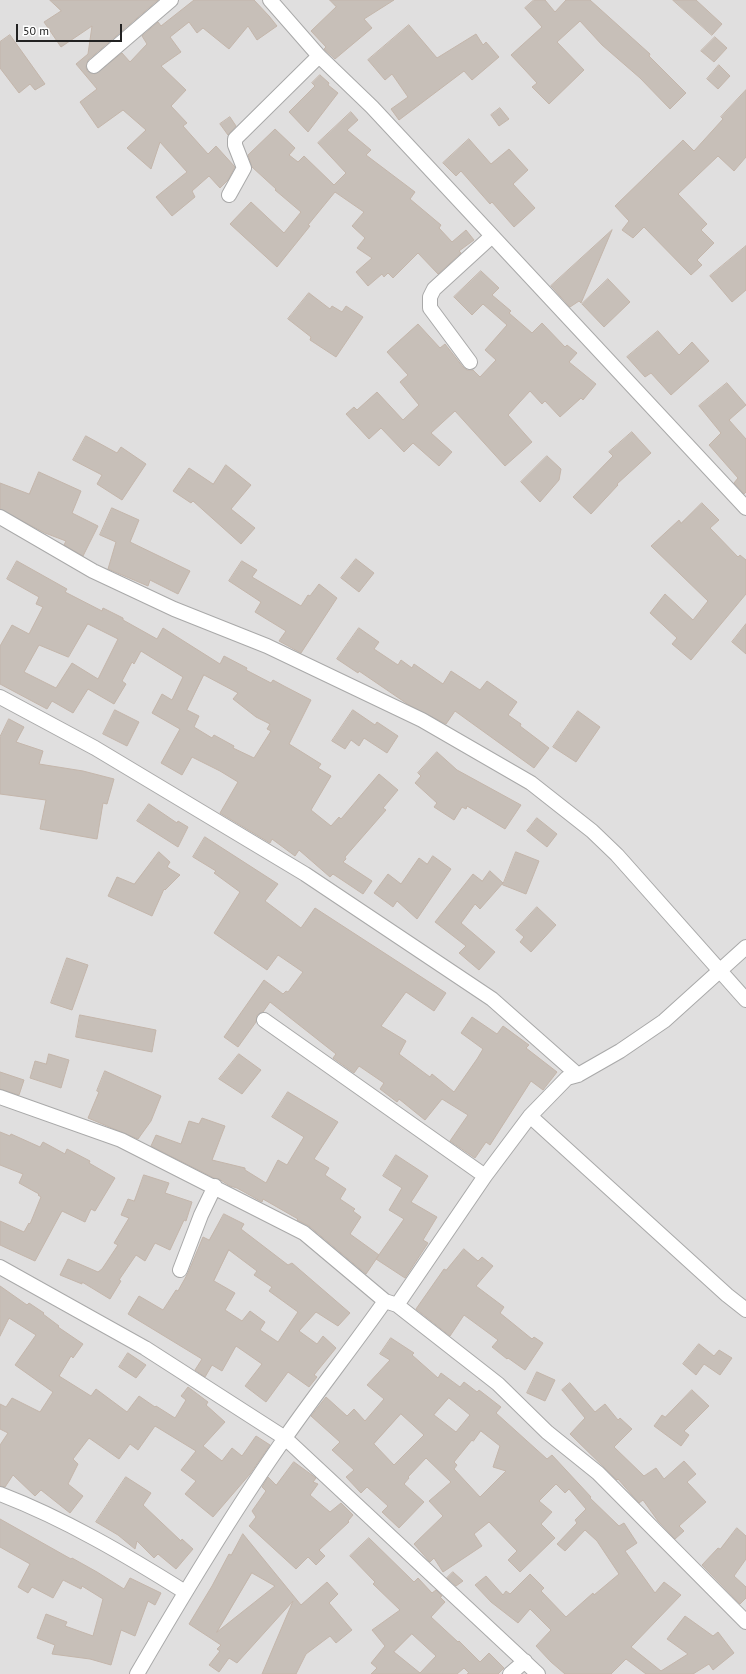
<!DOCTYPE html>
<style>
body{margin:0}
#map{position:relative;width:746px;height:1674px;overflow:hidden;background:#f2efe9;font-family:"PT Sans",sans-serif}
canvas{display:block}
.scale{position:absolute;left:16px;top:24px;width:106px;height:18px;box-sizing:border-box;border:2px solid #222;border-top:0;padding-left:5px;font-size:12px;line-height:14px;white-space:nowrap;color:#222;-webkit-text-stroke:3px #fff;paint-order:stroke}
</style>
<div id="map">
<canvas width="746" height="1674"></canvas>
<div class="scale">50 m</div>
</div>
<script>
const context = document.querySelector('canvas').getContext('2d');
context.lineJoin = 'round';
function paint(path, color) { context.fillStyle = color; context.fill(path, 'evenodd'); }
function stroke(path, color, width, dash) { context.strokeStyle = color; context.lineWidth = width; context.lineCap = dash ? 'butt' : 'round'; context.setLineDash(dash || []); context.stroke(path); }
paint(new Path2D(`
 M0,0H746V1674H0Z`), '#e0dfdf');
const building = new Path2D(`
 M50,0H158L88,60L86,67L87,71L95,74L122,53L130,62L147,44L142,36L158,22L161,26L194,0H254L269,16L277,26L257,40L248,26L229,49L203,28L197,33L189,22L170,37L181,52L161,66L186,90L171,106L187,123L183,126L208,154L216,146L235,167L228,180L220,188L209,176L192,191L195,197L172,216L156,197L187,172L160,142L151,169L127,148L146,130L123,110L98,128L80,102L97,89L76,64L88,54L92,26L61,47L44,22L61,11Z
 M330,0H394L364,19L372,28L335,59L324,49L326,47L311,31L336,7Z
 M534,0H545L555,12L566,0H590L650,54L649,56L686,93L670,109L640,78L602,45L580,21L557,42L584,70L549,104L532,87L537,83L511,55L542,27L525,8Z
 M673,0H696L722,24L712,35Z
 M409,25L437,58L476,34L483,45L486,42L499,57L472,80L464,71L399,120L391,109L408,97L392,74L385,80L368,60Z
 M10,35L45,84L35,90L30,84L19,93L0,68V42Z
 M715,37L727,48L714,62L701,51Z
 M719,65L730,76L718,89L707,79Z
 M320,75L329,83L328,85L338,93L308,132L289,112L315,86L312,83Z
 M746,90V157L734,171L718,156L678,194L707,224L701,230L714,243L697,260L702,265L691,275L644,227L633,238L622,230L629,221L615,206L683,140L694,151L723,119L721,117Z
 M500,108L509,119L499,126L491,115Z
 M351,112L358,120L347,130L371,150L366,155L415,192L410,199L441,225L439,228L452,242L466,230L474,240L459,251L461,253L438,274L418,253L393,278L388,273L384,277L382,274L368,286L356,272L372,258L357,248L365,238L352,226L364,212L335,192L308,225L310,226L277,267L230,224L251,202L284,233L301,212L275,190L276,189L252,167L248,155L275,129L295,148L289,155L298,162L304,156L334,185L346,173L318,143Z
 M230,117L236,126L228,135L220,124Z
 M469,139L491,164L509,149L528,170L513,184L535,208L514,227L492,202L490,204L461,171L456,176L443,163Z
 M612,230L581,303L579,301L570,307L551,286Z
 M746,246V290L732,302L710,276Z
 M481,271L499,288L492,295L511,311L509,313L532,333L542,323L565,347L567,345L577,353L569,362L596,384L583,400L581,398L560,417L545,401L542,404L530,391L508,415L532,442L505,466L455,411L431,433L452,452L439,466L413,443L404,452L381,428L369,439L346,414L354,407L357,410L377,392L403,420L419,405L400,382L408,375L387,352L418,324L440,348L445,344L463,367L467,370H473L480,377L496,360L485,350L507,325L483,304L472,315L454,297Z
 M608,279L630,302L604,327L582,304Z
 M309,293L330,309L332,306L342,312L346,306L363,317L336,357L310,340L311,337L288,319Z
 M658,331L679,355L692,342L709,361L671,395L651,373L645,377L627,357Z
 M727,383L746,405L729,420L746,439V492L744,494L734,483L738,478L709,445L721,433L699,406Z
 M632,432L651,453L617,484L618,485L591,514L573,497L613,456L609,452Z
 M86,436L117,453L121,447L146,464L122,500L97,484L102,475L73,460Z
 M547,456L561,469L559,480L540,502L521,482Z
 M226,465L251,485L231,509L255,528L241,544L193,501L191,503L173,491L189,468L213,484Z
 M39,472L81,491L72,513L98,526L83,556L64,545L66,541L45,533L0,509V483L29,494Z
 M702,503L719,520L710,528L738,557L740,555L746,560V594L691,660L672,644L677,638L650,613L665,594L693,620L708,601L651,546L679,520L681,523Z
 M112,508L139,520L130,542L190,571L178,594L150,580L148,586L108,569L116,542L100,535Z
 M356,559L374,573L359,592L341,578Z
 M17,561L67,589L65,592L102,611L103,608L123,618V620L157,639L163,628L220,664L224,656L247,668L246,670L271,683L273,680L284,686L311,700L289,744L321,764L318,768L331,776L311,810L331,826L339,817L341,819L379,774L398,790L383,808L386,810L345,857L346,859L343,862L372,881L363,894L333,874L330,877L299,850L295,856L272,839L270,843L220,813L238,782L220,771L192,757L182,775L161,763L180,729L152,713L162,694L172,700L183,677L141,651L134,664L132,662L122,681L126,684L114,704L88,689L73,713L52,701L47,709L0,684V646L12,625L29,634L43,607L36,604L39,597L7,579ZM88,624L118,639L98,679L72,663L56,688L24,672L39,645L68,657ZM204,675L238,693L233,699L256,717L270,724L267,729L271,731L254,758L233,748L234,746L214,735L212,738L194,727L199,716L187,710Z
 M242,561L257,570L252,577L301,606L308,595L310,596L319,584L337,598L301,653L279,641L286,631L255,612L261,602L229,581Z
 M746,624V654L732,642Z
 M359,628L379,642L374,649L398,665L401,660L412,668L414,664L443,684L451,671L480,690L487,681L517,702L508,715L521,724L520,726L549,748L534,768L455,711L446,724L409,705L359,671L358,673L337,659Z
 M115,710L139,722L127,746L103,734Z
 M353,710L375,725L377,722L398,736L387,753L364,738L359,746L351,740L345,749L332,741Z
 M578,711L600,727L576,762L553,747Z
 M9,719L24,727L16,742L43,751L39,764L83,771L114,779L107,804L103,803L97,839L40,829L46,800L0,794V737Z
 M437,752L457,770L521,805L505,829L467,806L466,809L462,807L454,820L434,807L437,803L415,783L421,776L418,773Z
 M149,804L177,823L178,821L188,827L178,847L137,821Z
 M537,818L557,834L547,847L527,831Z
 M205,837L278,884L265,901L301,928L315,908L446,993L434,1011L406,992L381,1026L406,1041L399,1054L430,1077L432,1074L454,1092L477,1059L483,1049L461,1033L472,1017L497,1034L503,1026L529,1045L526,1048L557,1072L543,1090L531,1081L490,1145L486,1142L475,1158L450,1141L468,1115L442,1099L425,1120L399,1099L397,1102L380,1089L384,1083L359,1066L354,1073L333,1058L336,1054L270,1002L263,1012L257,1015L256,1022L238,1047L224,1037L264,980L283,994L286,991L288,992L303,972L278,955L267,970L214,933L240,892L214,873L216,871L193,857Z
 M159,852L170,862L167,867L180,875L165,890L164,889L152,916L108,896L117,877L134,884Z
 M516,852L539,861L526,894L503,885Z
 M433,856L451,869L417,919L397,901L393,907L374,893L388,874L401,884L419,858L427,864Z
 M490,871L503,883L480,909L475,904L461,923L495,952L479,970L459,953L466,946L435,922L473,874L482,881Z
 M537,907L556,925L531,952L520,942L524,937L516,930Z
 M67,958L88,965L72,1010L51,1003Z
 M80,1015L156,1030L152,1052L76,1037Z
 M49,1054L69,1060L61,1088L30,1078L35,1061L46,1064Z
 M239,1054L261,1070L242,1094L219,1079Z
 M105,1071L161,1096L151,1121L138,1139L88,1118L99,1092L97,1091Z
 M0,1072L24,1080L19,1095L0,1089Z
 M288,1092L338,1122L314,1159L329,1168L325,1175L346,1189L340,1199L355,1209L353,1211L361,1217L350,1234L379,1255L366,1274L309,1226L297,1220L298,1219L263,1199L262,1202L237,1188L230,1186L219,1179L214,1178L151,1146L156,1135L181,1144L189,1121L199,1124L202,1118L225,1126L212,1160L245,1168V1170L266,1183L278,1160L287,1165L304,1137L272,1117Z
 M0,1132L10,1136L11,1134L40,1147L43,1142L65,1154L67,1149L90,1161L89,1163L115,1178L95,1211L91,1209L85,1222L62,1211L35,1261L0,1245V1221L24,1232L29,1223L30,1224L41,1197L38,1195L39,1194L19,1183L23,1174L0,1165Z
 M396,1155L428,1176L411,1202L437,1217L423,1240L428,1243L405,1278L376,1259L404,1219L389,1210L402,1188L383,1176Z
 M144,1175L169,1183L165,1193L192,1202L186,1221L184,1220L170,1250L155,1243L145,1261L136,1255L119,1280L121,1281L110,1299L82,1282V1284L60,1275L68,1259L98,1272L102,1269L118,1245L114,1243L129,1218L121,1215L128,1199L134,1201Z
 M224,1214L244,1224L241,1229L288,1265L292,1263L350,1313L338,1326L316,1312L299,1331L317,1344L323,1336L336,1348L314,1375L317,1377L309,1387L288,1372L266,1402L245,1386L262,1364L236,1346L222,1371L212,1365L205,1377L195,1370L202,1359L128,1314L139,1296L163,1310L176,1290L178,1291L188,1273L203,1237L209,1240ZM229,1250L257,1271L254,1275L272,1287L269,1291L298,1312L278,1342L260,1330L265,1322L250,1311L242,1321L225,1310L235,1293L214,1281Z
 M464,1249L478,1261L482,1257L493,1266L476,1286L504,1307L500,1313L532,1339L534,1337L543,1343L525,1370L508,1358L507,1359L492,1347L498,1340L464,1315L450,1336L416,1309L444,1269L446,1270Z
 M0,1286L27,1305L29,1303L44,1313L43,1314L59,1326L58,1327L83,1344L73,1358L71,1356L59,1376L91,1396L96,1389L127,1412L139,1396L155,1407L156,1406L175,1418L186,1400L181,1396L188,1387L208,1402L206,1405L225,1422L203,1446L222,1461L232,1448L242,1456L256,1436L270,1445L250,1474L213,1517L185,1494L196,1481L181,1470L196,1451L155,1426L138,1450L130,1444L119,1459L89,1438L73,1459L78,1464L68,1484L83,1496L70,1513L41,1490L35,1496L13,1475L5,1487L0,1486V1445L8,1433L0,1429V1404L6,1407L12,1398L40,1412L53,1392L15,1365L36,1335L9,1318L0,1336Z
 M391,1338L414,1353L412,1355L438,1378L441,1373L460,1387L464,1382L477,1392L479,1390L501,1407L496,1413L547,1459L552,1455L591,1497L590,1498L619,1526L624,1523L637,1543L625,1551L655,1593L664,1582L681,1595L631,1647L661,1671L688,1654L667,1639L685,1616L713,1636L718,1632L734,1653L713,1670L709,1664L693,1674H646L626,1659L611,1674H565L551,1662L536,1646L551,1630L530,1609L518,1623L491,1602L475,1585L486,1576L503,1595L506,1591L510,1594L530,1574L544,1588L541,1591L566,1617L593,1593L594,1595L619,1574L597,1541L585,1530L565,1551L557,1544L577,1523L575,1520L586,1509L569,1489L565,1493L556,1484L539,1501L552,1512L541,1524L555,1538L520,1572L508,1560L517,1551L489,1522L474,1534L482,1546L443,1572L434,1558L430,1562L414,1544L443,1516L429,1501L451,1482L426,1458L408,1477L409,1478L404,1484L424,1502L399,1528L382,1512L388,1506L367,1487L361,1493L346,1477L354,1470L332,1450L340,1442L311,1416L326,1397L347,1416L354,1409L365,1421L384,1399L367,1385L390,1360L380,1354ZM449,1398L470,1415L456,1432L434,1415ZM401,1414L424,1435L394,1465L374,1444ZM481,1431L500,1446L493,1467L506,1471L480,1497L454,1469L457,1465L454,1462L472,1440L473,1441Z
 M699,1344L714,1356L719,1350L732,1358L720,1375L704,1364L696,1375L683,1364Z
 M128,1353L146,1365L136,1378L119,1367Z
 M537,1372L555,1380L545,1401L527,1393Z
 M570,1383L595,1412L605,1404L618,1420L620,1418L632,1429L614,1447L644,1476L656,1468L664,1479L684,1461L696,1474L687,1482L706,1502L679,1526L684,1531L675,1539L658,1521L643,1500L639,1503L618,1479L617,1480L570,1434L585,1418L562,1390Z
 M692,1390L709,1406L684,1431L689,1435L681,1446L654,1426L662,1415L665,1417Z
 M294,1462L316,1478L313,1482L318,1484L310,1495L330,1512L341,1503L353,1515L348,1521L349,1522L319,1550L325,1556L316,1565L308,1557L296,1569L249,1526L256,1517L252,1511L266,1491L262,1487L268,1477L276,1485Z
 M126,1477L151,1493L143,1505L181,1541L182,1539L193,1549L176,1569L158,1554L154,1558L137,1541L135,1549L118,1535L96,1522Z
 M0,1519L71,1559L72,1558L97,1572L124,1589L130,1578L161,1593L155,1605L148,1601L135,1636L121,1630L111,1665L90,1659L52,1654L55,1645L37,1638L46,1614L67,1622L65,1626L93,1636L103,1599L82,1586L81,1589L63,1580L53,1598L32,1587L28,1593L18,1587L30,1564L0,1547Z
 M737,1528L746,1536V1559L734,1576L746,1587V1598L740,1604L702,1565L718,1548L720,1549Z
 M243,1534L301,1605L327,1582L338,1594L329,1603L352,1630L336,1643L330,1636L306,1654L296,1674H262L293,1601L237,1663L229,1658L219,1672L209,1665L220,1651L217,1649L221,1645L189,1624L212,1586L229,1554L231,1555ZM252,1573L275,1586L217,1632Z
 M369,1538L414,1582L418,1578L432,1593L436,1590L442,1596L440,1597L445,1602L431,1617L458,1642L459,1641L480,1662L489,1653L504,1668L498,1674H467L469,1673L464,1668L457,1674H371L377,1668L371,1663L385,1646L372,1630L400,1610L373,1584L375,1582L350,1556ZM412,1634L436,1656L420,1673L394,1652Z
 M453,1572L463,1581L456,1586L447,1578Z`);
paint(building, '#c7bfb8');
stroke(building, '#c4b6ab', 1);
const street = new Path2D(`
 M270,0L319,56L372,107L746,508
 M94,66L171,0
 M229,195L244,168L235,145V139L319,56
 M470,362L430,308V297L434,289L492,236
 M0,517L93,571L174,609L267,646L422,720L531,783L592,831L617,855L746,1000
 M0,697L95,748L305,874L492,999L578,1075
 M264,1020L485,1176
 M0,1097L121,1140L304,1233L385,1301L397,1305L498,1384L547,1432L598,1473L746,1622
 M530,1116L727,1295L746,1310
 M0,1267L145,1348L285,1438L538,1674
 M180,1270L201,1215L215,1186
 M397,1305L485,1176L530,1116L567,1078L578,1075L620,1051L664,1021L746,947
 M0,1494C65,1519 126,1555 185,1592
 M137,1674C183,1595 232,1513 285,1438C317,1392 352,1348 385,1301
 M510,1674L525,1661`);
stroke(street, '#a9a9a9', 16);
stroke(street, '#fff', 14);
</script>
